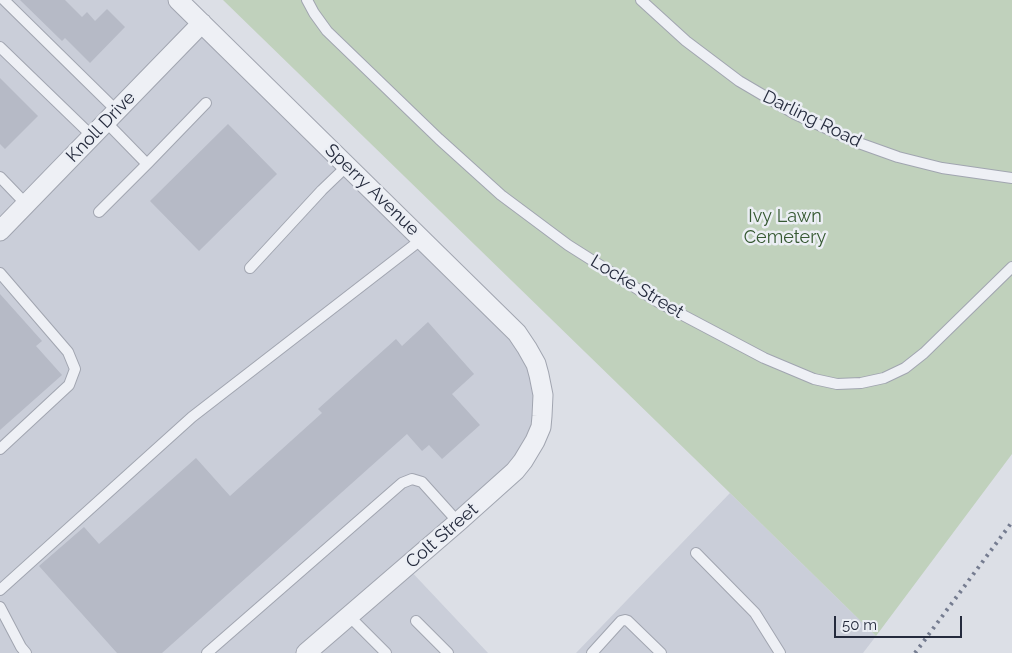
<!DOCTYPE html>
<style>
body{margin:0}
#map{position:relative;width:1012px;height:653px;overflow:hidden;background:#dcdfe6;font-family:Raleway,sans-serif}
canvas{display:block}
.scale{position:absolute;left:834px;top:616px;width:128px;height:22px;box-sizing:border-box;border:2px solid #252b3d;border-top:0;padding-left:6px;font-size:15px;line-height:18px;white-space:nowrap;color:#252b3d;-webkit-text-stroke:4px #ebeef4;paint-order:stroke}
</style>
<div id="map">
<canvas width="1012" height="653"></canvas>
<div class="scale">50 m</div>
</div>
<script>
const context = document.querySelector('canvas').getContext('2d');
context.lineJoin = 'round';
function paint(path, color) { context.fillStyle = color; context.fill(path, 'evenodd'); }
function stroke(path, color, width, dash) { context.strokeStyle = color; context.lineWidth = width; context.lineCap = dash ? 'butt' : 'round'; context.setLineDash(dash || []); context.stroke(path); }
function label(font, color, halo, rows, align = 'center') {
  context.font = font + ' Raleway,sans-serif'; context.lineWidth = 5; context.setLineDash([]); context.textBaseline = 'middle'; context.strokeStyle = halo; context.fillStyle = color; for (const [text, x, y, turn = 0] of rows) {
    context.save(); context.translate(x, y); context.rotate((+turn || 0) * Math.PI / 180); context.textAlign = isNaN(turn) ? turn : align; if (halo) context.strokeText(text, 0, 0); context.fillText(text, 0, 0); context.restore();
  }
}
paint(new Path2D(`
 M0,0H178L536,364L535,441L407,567L488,653H0Z
 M730,493L876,636L863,653H576Z`), '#caced9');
paint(new Path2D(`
 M223,0H1012V454L876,636L730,493Z`), '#c0d1bc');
paint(new Path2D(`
 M20,0H65L82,17L87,12L95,21L107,9L125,27L90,63L65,38L62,41Z
 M0,78L38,116L5,149L0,144Z
 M228,124L277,174L199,251L150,201Z
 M0,294L42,341L36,346L62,375L0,430Z
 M428,322L474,374L452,394L480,425L442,459L429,445L422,451L407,434L162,653H117L39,566L84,527L99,544L196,458L230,496L322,413L318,409L396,339L402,346Z`), '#b6bac6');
const lane = new Path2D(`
 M4,0L117,111
 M307,0L314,13L327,31L439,139L501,195L568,245L658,302L764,358L814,379L837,384L861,383L884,378L905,368L924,353L1012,267
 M641,0L686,41L739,81L795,114L856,142L898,157L942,168L1012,178
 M0,47L92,136
 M147,164L206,103
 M0,177L26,204
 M99,212L147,164L106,122
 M250,268L322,190L347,166
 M0,273L68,352L75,369L69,385L0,449
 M696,553L755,613L780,653
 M0,590L192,417L422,239
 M0,607L21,647L26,653
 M349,616L386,653
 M416,621L448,653
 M207,653L402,483L412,479L422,482L458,522
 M592,653L621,621L625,620L628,621L661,653`);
const street = new Path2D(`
 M178,0L517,333L527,348L536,364L539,375L543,395L542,416L541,427L535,441L523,461L515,471L458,522L306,653
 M0,231L202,23`);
stroke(lane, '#a1a5b0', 12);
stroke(street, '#a1a5b0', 21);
stroke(lane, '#eef0f5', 10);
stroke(street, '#eef0f5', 19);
stroke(new Path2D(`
 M915,653L1012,522`), '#757c90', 4, [2.5, 5]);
label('18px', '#252b3d', '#ebeef4', [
 ["Darling Road",812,119,26],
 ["Knoll Drive",101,127,-46],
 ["Sperry Avenue",372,190,44],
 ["Locke Street",637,287,31],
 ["Colt Street",442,536,-41]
]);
label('18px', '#365932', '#ebeef4', [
 ["Ivy Lawn",785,217],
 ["Cemetery",785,238]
]);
</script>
